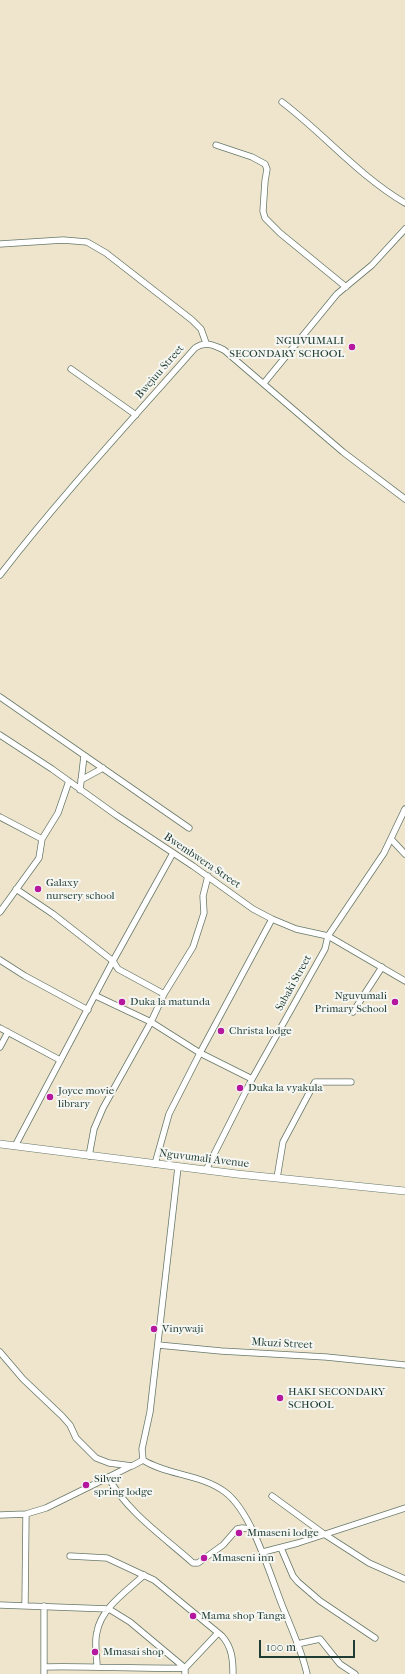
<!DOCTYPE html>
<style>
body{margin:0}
#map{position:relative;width:405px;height:1674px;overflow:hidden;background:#eee5cc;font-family:"IM FELL French Canon",serif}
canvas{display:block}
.scale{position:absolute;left:259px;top:1640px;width:96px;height:18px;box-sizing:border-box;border:2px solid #1f3d34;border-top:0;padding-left:5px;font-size:12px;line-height:14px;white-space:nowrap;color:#1f3d34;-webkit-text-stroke:3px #f6f6f2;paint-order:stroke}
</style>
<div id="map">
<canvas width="405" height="1674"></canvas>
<div class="scale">100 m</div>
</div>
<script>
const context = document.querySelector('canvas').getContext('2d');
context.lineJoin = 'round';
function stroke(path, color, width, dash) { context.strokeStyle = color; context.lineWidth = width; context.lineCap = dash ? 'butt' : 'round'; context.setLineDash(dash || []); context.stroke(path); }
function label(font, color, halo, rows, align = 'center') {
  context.font = font + ' "IM FELL French Canon",serif'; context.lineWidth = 4; context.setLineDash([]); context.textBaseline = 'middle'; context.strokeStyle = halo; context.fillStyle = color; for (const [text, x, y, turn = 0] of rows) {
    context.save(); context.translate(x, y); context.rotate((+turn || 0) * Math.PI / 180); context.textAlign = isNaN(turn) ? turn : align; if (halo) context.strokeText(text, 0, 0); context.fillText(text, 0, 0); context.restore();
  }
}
const minor = new Path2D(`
 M282,102C324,134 359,176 405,203
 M216,145L252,157L265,164L267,169L265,181L263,211L265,218L280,233L346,287
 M0,244L63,240L87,242L106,253L192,320L201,329L206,343
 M71,369L136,415
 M264,383L337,294L372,265L405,229
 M0,575C61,496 129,423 195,348C205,341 214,345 224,350L343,452L405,499
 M0,697L189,828
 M0,735L52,769L116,815L193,866L253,909L272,919L296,929L328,936L405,981
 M81,780L103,768
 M80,790L84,756
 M0,817L42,839
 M391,839L405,854
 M16,889L53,914L113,961L118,969L164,994
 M0,912L39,858L42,839L58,813L69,781
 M0,960L25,976L88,1010
 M96,996L151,1022L200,1053L252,1079
 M353,1012L382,967
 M0,1028L60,1060
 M0,1047L8,1032
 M15,1146L113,961L173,853
 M89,1156L94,1129L103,1108L151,1022L164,994L193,947L204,913L203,896L208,876
 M155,1164L169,1114L200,1053L272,919
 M178,1167L150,1412L142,1449L143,1460C166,1475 201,1474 225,1492C252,1512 270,1575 282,1605C291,1628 302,1651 307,1674
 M206,1170L252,1079L325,949L328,936L384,853L405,809
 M277,1178L283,1142L315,1082H351
 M158,1345L221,1351L326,1357L405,1365
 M0,1352L23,1379L62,1416L70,1425L76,1438L96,1458L109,1463L132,1466L143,1460
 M108,1477C127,1512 164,1537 193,1563H198L223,1545L237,1529L242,1528L251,1529
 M272,1496L324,1534L369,1563L405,1579
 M0,1515L26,1514L46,1508L131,1466
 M281,1548L293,1576L298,1582L320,1601L375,1638
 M263,1552L298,1543L405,1508
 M70,1556L107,1558L154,1580L222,1636C232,1647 233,1660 233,1674
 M0,1605L109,1609L130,1622L185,1668V1674
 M25,1606L26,1514
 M44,1606V1674
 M297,1644L320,1639L340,1664L355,1674
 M97,1666C97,1656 94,1642 97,1632C101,1608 127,1591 144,1575
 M44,1667C91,1666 138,1669 185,1668L218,1633`);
const tertiary = new Path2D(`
 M0,1144L237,1174L405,1191`);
stroke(minor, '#677869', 7);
stroke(tertiary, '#677869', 8);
stroke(minor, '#fff', 5.5);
stroke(tertiary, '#fff', 7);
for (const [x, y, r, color] of [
 [352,347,4,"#b5179e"],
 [38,889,4,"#b5179e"],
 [122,1002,4,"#b5179e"],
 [395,1002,4,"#b5179e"],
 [221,1031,4,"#b5179e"],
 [240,1088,4,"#b5179e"],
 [50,1097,4,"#b5179e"],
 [154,1329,4,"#b5179e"],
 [280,1398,4,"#b5179e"],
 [86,1485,4,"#b5179e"],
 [239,1533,4,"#b5179e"],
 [204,1558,4,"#b5179e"],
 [193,1616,4,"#b5179e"],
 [95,1652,4,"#b5179e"]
]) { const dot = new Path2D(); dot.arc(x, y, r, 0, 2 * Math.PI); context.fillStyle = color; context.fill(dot); stroke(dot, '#f6f6f2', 1.5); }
label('11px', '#1f3d34', '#f6f6f2', [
 ["NGUVUMALI",344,341,"right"],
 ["SECONDARY SCHOOL",344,354,"right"],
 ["Galaxy",46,883],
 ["nursery school",46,896],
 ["Nguvumali",387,996,"right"],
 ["Primary School",387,1009,"right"],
 ["Duka la matunda",130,1002],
 ["Christa lodge",229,1031],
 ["Duka la vyakula",248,1088],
 ["Joyce movie",58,1091],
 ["library",58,1104],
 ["Vinywaji",162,1329],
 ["HAKI SECONDARY",288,1392],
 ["SCHOOL",288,1405],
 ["Silver",94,1479],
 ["spring lodge",94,1492],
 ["Mmaseni lodge",247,1533],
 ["Mmaseni inn",212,1558],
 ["Mama shop Tanga",201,1616],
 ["Mmasai shop",103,1652]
], 'left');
label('11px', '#1f3d34', '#f6f6f2', [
 ["Bwejuu Street",160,372,-49],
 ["Bwembwera Street",202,861,34],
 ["Sabaki Street",294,983,-61],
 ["Nguvumali Avenue",204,1159,7],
 ["Mkuzi Street",282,1344,3]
]);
</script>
